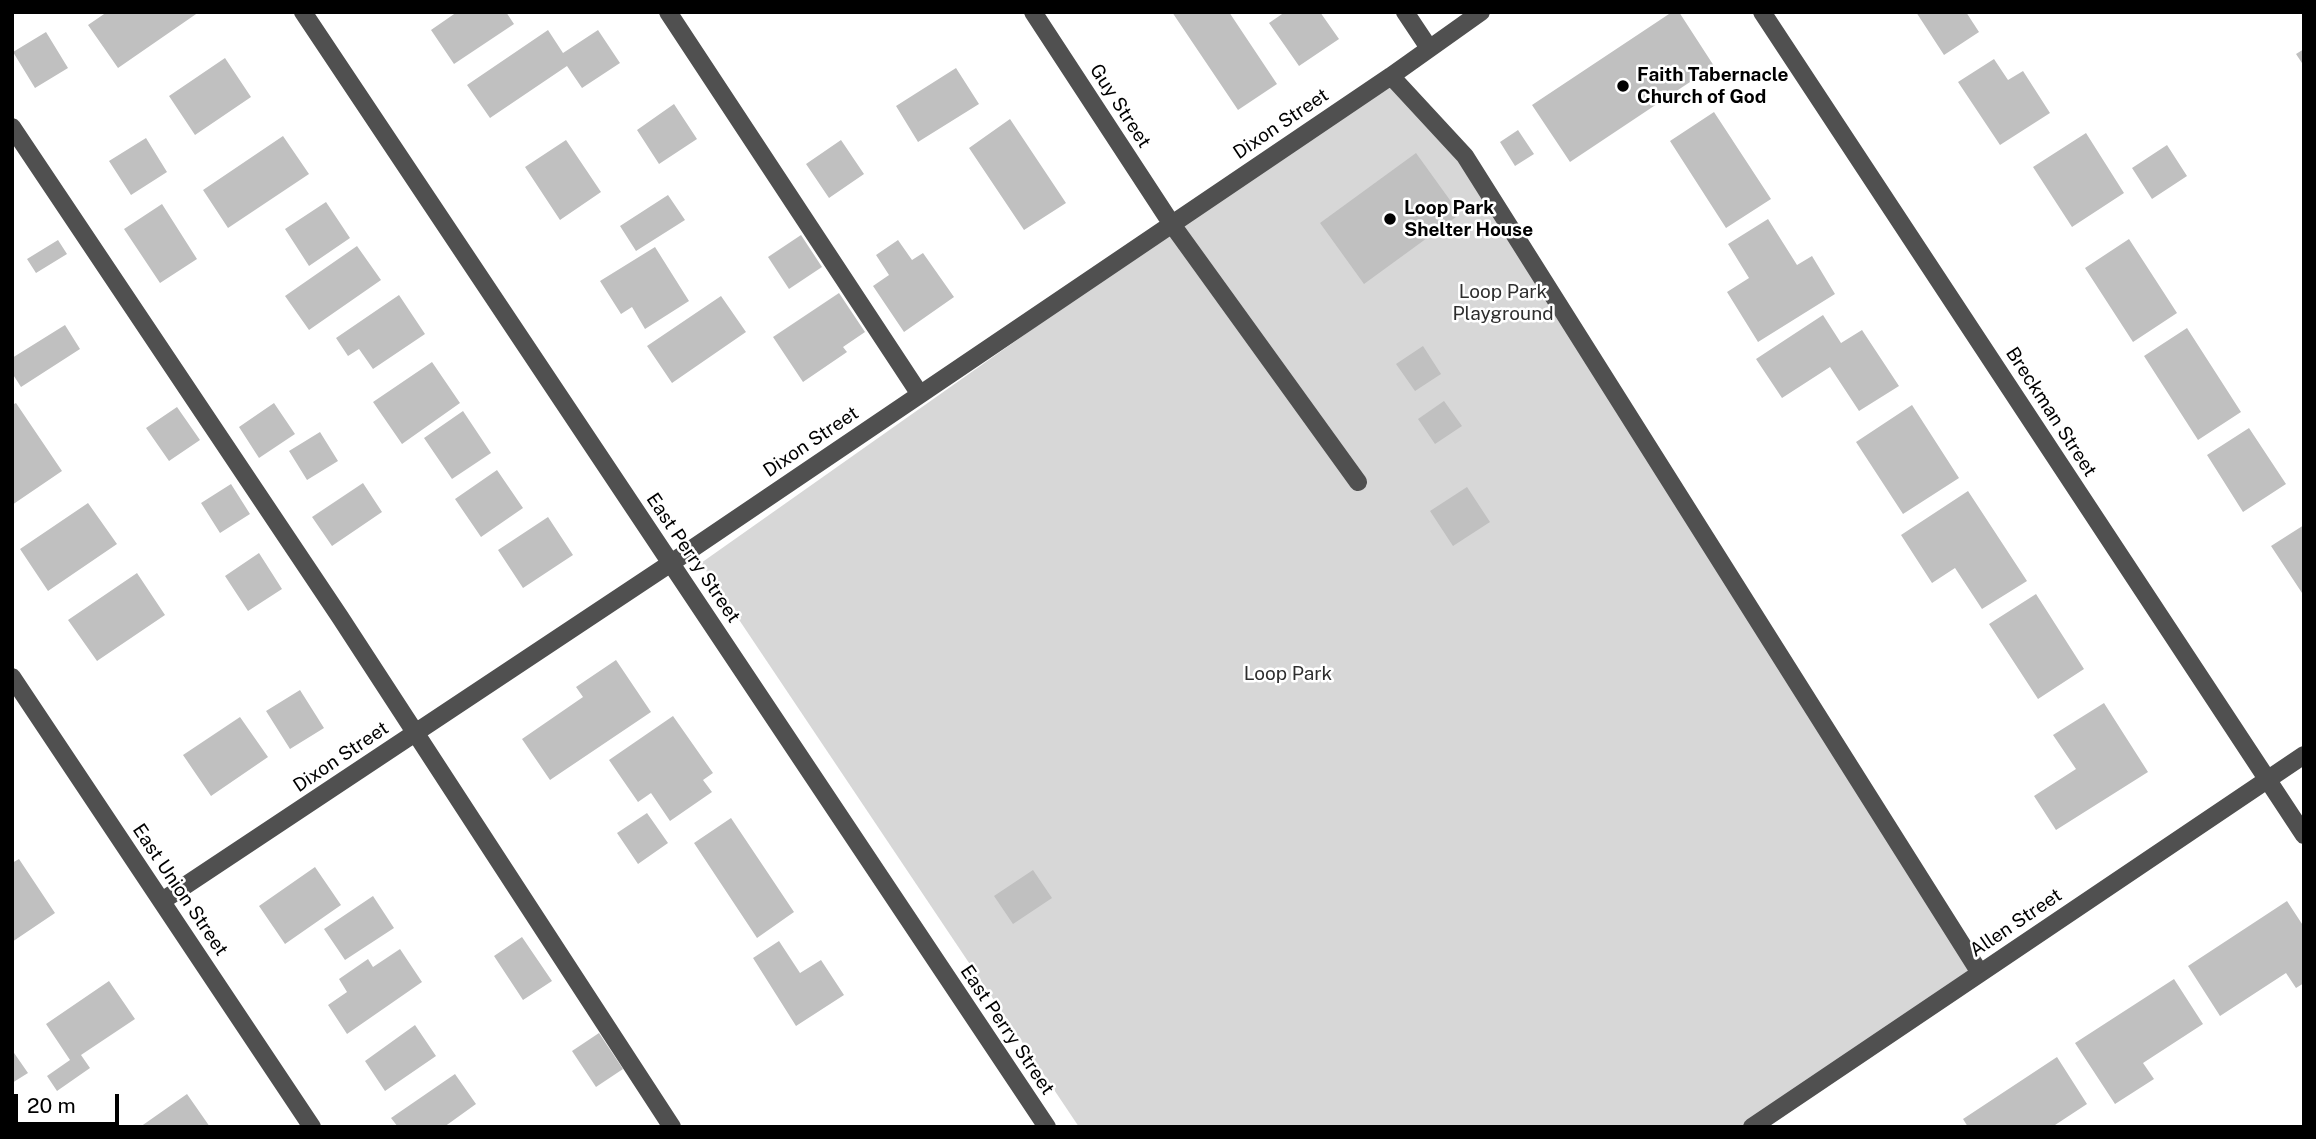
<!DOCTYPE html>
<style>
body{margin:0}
#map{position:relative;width:2316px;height:1139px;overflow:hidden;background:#fff;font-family:"Public Sans",sans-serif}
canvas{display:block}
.frame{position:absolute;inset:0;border:14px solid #000;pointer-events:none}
.scale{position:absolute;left:14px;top:1094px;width:105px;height:32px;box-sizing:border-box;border:4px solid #000;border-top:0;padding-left:9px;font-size:21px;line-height:24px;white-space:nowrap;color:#000;-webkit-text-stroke:5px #fff;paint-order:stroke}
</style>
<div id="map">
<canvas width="2316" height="1139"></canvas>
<div class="frame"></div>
<div class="scale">20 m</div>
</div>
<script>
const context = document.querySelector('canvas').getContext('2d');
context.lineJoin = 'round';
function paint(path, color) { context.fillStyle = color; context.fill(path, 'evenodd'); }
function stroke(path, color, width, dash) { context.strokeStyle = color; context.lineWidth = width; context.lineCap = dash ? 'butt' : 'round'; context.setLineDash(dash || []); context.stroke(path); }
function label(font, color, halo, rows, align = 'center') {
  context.font = font + ' "Public Sans",sans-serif'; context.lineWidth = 5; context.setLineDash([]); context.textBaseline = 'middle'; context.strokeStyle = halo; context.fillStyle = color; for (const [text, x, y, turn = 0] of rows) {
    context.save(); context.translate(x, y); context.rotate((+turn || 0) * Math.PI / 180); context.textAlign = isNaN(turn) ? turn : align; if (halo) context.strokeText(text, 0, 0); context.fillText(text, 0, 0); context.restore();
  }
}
paint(new Path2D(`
 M1391,76L1465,156L1980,973L1743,1127H1079L701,563Z`), '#d7d7d7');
paint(new Path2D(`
 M107,12H199L118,68L88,25Z
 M457,12H506L514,24L454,64L431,30Z
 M1172,12H1229L1277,84L1238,110Z
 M1285,12H1320L1339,39L1299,66L1269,23Z
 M1672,12H1679L1714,66L1570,162L1532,105Z
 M1916,12H1966L1979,32L1944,55Z
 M548,30L563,53L598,30L620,63L582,88L567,66L490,118L467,85Z
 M46,32L68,68L35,88L13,52Z
 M2304,49V66L2296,54Z
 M225,58L251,97L195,135L169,96Z
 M1994,59L2008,80L2023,71L2050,113L2000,145L1958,82Z
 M956,68L979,104L918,142L896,106Z
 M674,104L697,139L659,164L637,130Z
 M1714,112L1771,199L1726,228L1670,141Z
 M1010,119L1066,203L1024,230L969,148Z
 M1518,130L1534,154L1515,166L1500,142Z
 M2086,133L2124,193L2072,227L2033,167Z
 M283,136L309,174L228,228L203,190Z
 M146,138L167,172L131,195L109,161Z
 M566,140L601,192L560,220L525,167Z
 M841,140L864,174L829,198L806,164Z
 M2167,145L2187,176L2152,199L2132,168Z
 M1416,153L1460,214L1364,284L1320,223Z
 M668,195L685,220L636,251L620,226Z
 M326,202L350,238L309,266L285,229Z
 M162,204L197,259L160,283L124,229Z
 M1768,219L1797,265L1812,256L1835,294L1758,342L1727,292L1749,278L1728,244Z
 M801,235L822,267L789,289L768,257Z
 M2129,239L2177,313L2133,342L2085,268Z
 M58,240L67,254L36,273L27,259Z
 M898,240L912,260L923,253L954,297L904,332L873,286L889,275L876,255Z
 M357,246L381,280L309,330L285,296Z
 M655,247L689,301L645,329L632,307L621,314L600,281Z
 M839,293L865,332L843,347L847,352L803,382L773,337Z
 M399,295L425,334L373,369L359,349L348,356L336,338Z
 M721,296L746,332L672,383L647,346Z
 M1823,315L1841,343L1862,330L1899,386L1859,411L1830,367L1782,398L1756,359Z
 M65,325L80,349L21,387L12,373V358Z
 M2187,328L2241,412L2198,440L2144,356Z
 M1423,346L1441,374L1415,391L1396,364Z
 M432,362L460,403L402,444L373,402Z
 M1444,401L1462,426L1435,444L1418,419Z
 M16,403L62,471L12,505V405Z
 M274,403L295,434L259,458L239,427Z
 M1912,405L1959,478L1903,514L1856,442Z
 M177,407L200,440L169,461L146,428Z
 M463,411L491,453L452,479L424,438Z
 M2249,428L2286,484L2243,512L2207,455Z
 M320,432L338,461L307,480L289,451Z
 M497,470L523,508L481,537L455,499Z
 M363,483L382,512L332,546L312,517Z
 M231,484L250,514L220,533L201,503Z
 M1467,487L1490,522L1453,546L1430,511Z
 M1968,491L2027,581L1982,609L1955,568L1932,583L1901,535Z
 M88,503L117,544L48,591L20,549Z
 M548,517L573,555L523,588L498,550Z
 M2304,525V596L2271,546Z
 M259,553L282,589L248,611L225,576Z
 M137,573L165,615L97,661L68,620Z
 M2036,594L2084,669L2038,699L1989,624Z
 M616,660L651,712L550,780L522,739L583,697L576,687Z
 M300,690L324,728L290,749L266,711Z
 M2104,703L2148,772L2056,830L2034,796L2076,769L2053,735Z
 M673,716L713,773L703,780L712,792L670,821L651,793L638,802L609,760Z
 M240,717L268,757L211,796L183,755Z
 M647,813L668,843L638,864L617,833Z
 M731,818L794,912L757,938L694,843Z
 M19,859L55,913L12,942V863Z
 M315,867L341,905L285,944L259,906Z
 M1033,870L1052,898L1013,924L994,896Z
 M373,896L394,928L345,960L324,929Z
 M2287,901L2304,927V983L2296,988L2286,973L2220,1016L2188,966Z
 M522,937L552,981L523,1000L494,956Z
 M779,941L800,973L821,960L844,995L796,1026L753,958Z
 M400,949L422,982L347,1034L328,1005L347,992L339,979L368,959L373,967Z
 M2174,979L2203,1024L2143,1063L2154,1079L2115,1104L2075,1043Z
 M109,981L135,1019L81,1055L90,1068L57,1091L47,1076L70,1060L46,1024Z
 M415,1025L436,1056L385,1091L365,1061Z
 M599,1033L623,1069L596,1087L572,1051Z
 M12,1050L28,1073L12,1083Z
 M2057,1057L2087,1104L2052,1127H1968L1963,1119Z
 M455,1074L476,1104L444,1127H398L391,1118Z
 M187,1094L210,1127H140Z`), '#c0c0c0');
stroke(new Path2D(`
 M303,12L1047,1127
 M668,12L919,393
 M1033,12L1171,223L1358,482
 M1405,12L1429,48
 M1762,12L2304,835
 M1391,76L1465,156L1980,973
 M12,127L340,617L672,1127
 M12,677L312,1127
 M162,901L671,563L1391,76L1481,12
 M1752,1127L2304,755`), '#505050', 18);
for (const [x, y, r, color] of [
 [1623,86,7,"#000"],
 [1390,219,7,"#000"]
]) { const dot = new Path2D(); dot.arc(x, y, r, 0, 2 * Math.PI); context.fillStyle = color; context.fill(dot); stroke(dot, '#fff', 2.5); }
label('bold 19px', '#000', '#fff', [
 ["Faith Tabernacle",1637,75],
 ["Church of God",1637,97],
 ["Loop Park",1404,208],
 ["Shelter House",1404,230]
], 'left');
label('19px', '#000', '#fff', [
 ["Guy Street",1120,106,57],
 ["Dixon Street",1281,124,-34],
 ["Breckman Street",2051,412,57],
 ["Dixon Street",811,442,-34],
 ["East Perry Street",693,558,56],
 ["Dixon Street",341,757,-34],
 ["East Union Street",180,890,56],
 ["Allen Street",2016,923,-34],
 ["East Perry Street",1007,1030,56]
]);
label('19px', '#2e2e2e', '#fff', [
 ["Loop Park",1503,292],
 ["Playground",1503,314],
 ["Loop Park",1288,674]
]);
</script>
